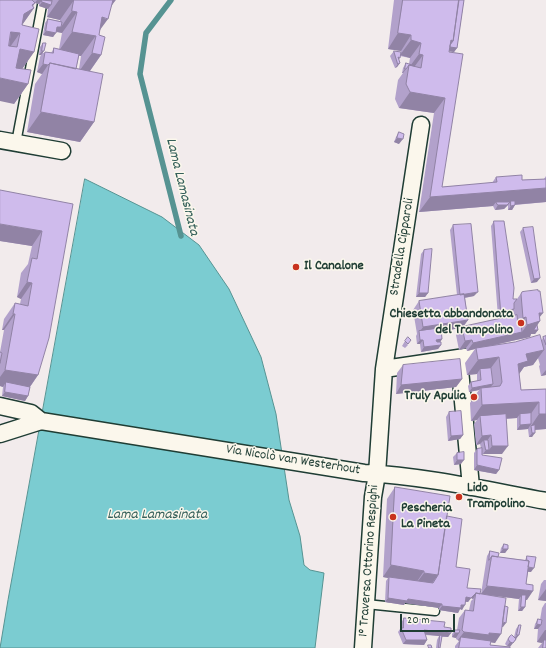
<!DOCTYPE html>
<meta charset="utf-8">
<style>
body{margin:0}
#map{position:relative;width:546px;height:648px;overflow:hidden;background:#f2ebec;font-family:Dekko,sans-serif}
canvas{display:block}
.scale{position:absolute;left:400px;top:614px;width:55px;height:18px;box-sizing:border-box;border:2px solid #1f3d34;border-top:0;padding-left:5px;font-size:12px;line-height:14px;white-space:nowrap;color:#1f3d34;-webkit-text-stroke:3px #fbf7ec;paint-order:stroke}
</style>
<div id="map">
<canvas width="546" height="648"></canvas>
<div class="scale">20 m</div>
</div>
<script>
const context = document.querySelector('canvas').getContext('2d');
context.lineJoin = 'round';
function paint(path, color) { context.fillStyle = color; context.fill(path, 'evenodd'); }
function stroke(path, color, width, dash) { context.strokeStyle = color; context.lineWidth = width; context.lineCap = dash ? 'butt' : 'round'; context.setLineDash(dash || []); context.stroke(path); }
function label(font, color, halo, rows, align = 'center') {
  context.font = font + ' Dekko,sans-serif'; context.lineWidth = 3; context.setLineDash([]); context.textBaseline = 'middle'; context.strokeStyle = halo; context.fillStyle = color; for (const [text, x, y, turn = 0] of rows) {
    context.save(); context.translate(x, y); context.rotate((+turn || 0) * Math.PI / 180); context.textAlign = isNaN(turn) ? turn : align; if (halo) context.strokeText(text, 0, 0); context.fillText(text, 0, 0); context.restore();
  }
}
const water = new Path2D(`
 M85,179L162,217L199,245L229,289L261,357L276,414L289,500L300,536L304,565L310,570L324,573L315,648H0L8,600Z`);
paint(water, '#7bccd1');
stroke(water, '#569392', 1);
stroke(new Path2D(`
 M171,0L146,33L140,74L181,236`), '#569392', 5.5);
const lane = new Path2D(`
 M16,143L43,0
 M366,604L435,611`);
const street = new Path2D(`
 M0,140L62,151
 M459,359L471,487
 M384,369L492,353
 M0,406L31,413L41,421
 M0,434L41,421L364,473C425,476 486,490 546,501
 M363,648L373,497L377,474L384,369L421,125`);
stroke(lane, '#1f3d34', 11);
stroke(street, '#1f3d34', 19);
stroke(lane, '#fbf7ec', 8);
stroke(street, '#fbf7ec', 16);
paint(new Path2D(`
 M0,0H115L111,5L99,32V35L101,55L90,71L94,122L80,142L27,132L35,84L42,74L37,72L40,57L41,55H39L40,47L43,43V53H44L45,52L51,53L54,48L59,49L62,33L56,32L53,37L43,35L45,23L48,19L60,21V20L47,17L48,9L39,6V4L35,3L33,6L34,8L22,25L34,52L22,69L28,84L14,104ZM79,56H81L79,69H76Z
 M394,0H464L457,48L454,52L449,51L442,187L492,183L496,177L522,180L544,179L546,176V202L515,205L512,210H508V205L504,209L495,210L493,206L419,212L434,113L399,108L395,99L398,80L403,73H402L403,68L406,63L409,64L410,58L400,56V58L399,60L400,63L397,67L395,68L390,56L394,51L401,52V51L388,49Z
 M399,132V144L394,142L396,137Z
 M73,204L38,375L30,387L28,396L25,401L2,396L3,387L0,386V352L4,330H2L4,319L15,303L20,304L21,299L17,297L21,273L28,264L32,246L0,241Z
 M494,221L513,299H517L522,292L540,317V321L537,325L538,330L535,334H531L530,337L516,340L495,345L542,340L543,337L546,336V375L541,376L539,366L540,365L538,358L533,365L524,367L519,374L521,390L546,389V429L535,430L532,437H529L528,429L517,430V418L506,419L502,454H483L482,455L499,470L496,474L474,470V453L477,449L481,448L480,444L476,445L474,424L477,420L471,421L470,403L479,390L469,392L468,386L471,382L477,381V374L467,375L465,363L475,349L467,351L466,348L459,350L456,335L461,328L441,331L442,339L440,342L441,345L438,349L421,352L420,344H417L416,336L417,334L413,310L419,301L457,295L450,230L453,225L474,296L465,298L468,320L463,327L511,316L510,314L498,317L491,226Z
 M523,228L537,282L531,283L520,232Z
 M424,250L428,293L425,297H416L421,254Z
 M405,341L408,345L405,348L402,346Z
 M403,365L462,379L456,387L396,394L397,373Z
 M449,412L463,435L460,439L448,441L446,417Z
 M457,453L461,464L454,465L453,457Z
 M395,487L447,516L456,567L467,588L481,594L487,556L490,551L498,557L525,560L527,556L531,572H528L526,584L527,600H525V607L522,611H518L519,599L496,596L503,627H502L495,643L490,642V645L510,648H455V646L459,641L456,639V638L452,637V634L455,630H457L459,618L465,610H469L471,601L473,599L471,598L468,602H465L462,610L460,609L458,613L439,610V608L405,603L404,605L385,602L386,581L388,578L383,577L387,499Z
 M504,544L508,549L505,553H500L501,548Z
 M544,580H546V601L538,600L541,584Z
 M545,603H546V648H538L542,643L537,642L538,629H534L535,624L538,619L540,620L542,608Z
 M404,618L444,627L451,633L448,637H442L440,648H436L437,640L439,636L425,635L427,640L424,645L403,644L398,632L400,629L401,623Z
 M519,625L516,640L507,646L505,644L507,640L510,636L514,637L516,629Z`), '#b2a1cb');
paint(new Path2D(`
 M37,0H42L39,4L35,3Z
 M42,0H53L49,4L51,5L48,9L39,6L42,2Z
 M59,0H74L60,20L47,17Z
 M113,0L115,1L103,18L108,19L81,56L58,52L72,32Z
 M35,3L30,10L34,8L20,28V33L5,54L0,48L24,14L32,5Z
 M72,11L77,12L62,33L54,31L57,27H61Z
 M46,31L56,33L53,37L43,35Z
 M398,33L411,35L401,51L388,49Z
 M411,40L421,43L410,58L400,55Z
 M451,40L453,41L457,48L454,52L446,51Z
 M20,49L34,52L20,72L5,69Z
 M42,51H44L41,55H39Z
 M92,53L101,55L87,75L78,73Z
 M419,54L423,55L412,70L408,69Z
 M400,63L397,67L395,68L398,64Z
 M43,64L48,65L42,74L37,72Z
 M405,69H406L403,73H402Z
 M0,78L28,84L14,104L0,101Z
 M410,92L445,98L434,113L399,108Z
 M41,112L94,122L80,142L27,132Z
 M397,138L403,139L399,144L394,142Z
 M546,188V202L511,205V201L508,205L504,209L495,210L498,205L496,202L493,206L419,212L430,197Z
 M515,205L512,210H508L511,206Z
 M0,224L42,231L32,246L0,241Z
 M540,278L537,282L531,283L534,279Z
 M27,282L32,283L21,299L17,297Z
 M478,292L474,296L457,299L460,295Z
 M419,293H428L425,297H416Z
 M514,309L510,314L498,317L501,312Z
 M539,313H543L536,322L540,321L534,330H538L535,334H531L530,337L516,340L476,349V348L475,349L467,351L473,343L522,332L527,325Z
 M13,314H15L4,330H2Z
 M526,317L515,333H512L523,318Z
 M468,320L462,328V327L461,328L419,335V333L423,327Z
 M442,339L439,344H433L436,340Z
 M420,340H423L420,344H417Z
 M472,340L466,348L459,350L465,341Z
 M441,345L438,349L421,352L424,347Z
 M544,350L533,365L524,367L517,377L518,364L526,354Z
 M499,357L488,372L480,369L477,374L467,375L478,360Z
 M5,370L38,375L27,391L6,382L3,387L0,386V377Z
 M546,370V375L541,376Z
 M462,379L456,387L396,394L401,385Z
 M493,384L490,388H481L479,390L469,392L472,388Z
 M5,392L28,396L25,401L2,396Z
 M539,402L528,418L520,414L517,418L480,420V416L477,420L471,421L482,405Z
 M539,414H546V429L532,430L531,426Z
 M531,424L528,429L517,430L520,425Z
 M532,433H535L532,437H529Z
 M463,435L460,439L448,441L451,436Z
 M491,435L485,444L484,440L480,444L476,445L482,436Z
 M492,446H508L502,454H486Z
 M486,450H489L486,454H483Z
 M457,460H464L461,464L454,465Z
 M477,465L499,470L496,474L474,470Z
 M503,549H508L505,553H500Z
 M391,565L424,571L416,583L389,577L388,578L383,577Z
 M526,567L534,568L531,572L523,571Z
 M424,573L438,575L429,587L415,585Z
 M487,586L533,591L527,600L522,599V595L519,599L481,594Z
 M546,589V601L538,600Z
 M474,594H476L473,599L471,598L468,602L462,601L466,597Z
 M388,598L408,599L442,604L439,608L405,603L404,605L385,602Z
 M461,605H465L462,610L460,609L458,613L439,610L442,606Z
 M521,607H525L522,611H518Z
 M501,622L506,623L503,627L498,626Z
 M537,624L541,625L538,629H534Z
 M424,630L451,633L448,637L440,636V635L439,636L421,634Z
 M545,630H546V644L544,640L542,643L537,642Z
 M464,632L489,633L501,634L495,643L461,637L459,641L458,640Z
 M455,633H459L456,638L452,637Z
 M517,635H519L510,647L507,646L510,642L514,639Z
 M406,640H427L424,645L403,644Z`), '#9183a5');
const building = new Path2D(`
 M0,0H32L35,3L32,5L34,8L24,14L22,25L39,29L34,52L20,49L16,68L31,70L28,84L0,78ZM11,32L20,33L17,47L9,46Z
 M42,0L52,1L51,5L42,2Z
 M74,0H115V1L113,0L108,19L102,17L99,35L105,37L101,55L92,53L96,36L72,32L77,12L72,11Z
 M403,0H459L453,41L451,40L449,52L463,54L442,187L497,182L496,177L522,175V180L546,179V188L430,197L445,98L410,92L406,84L409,65L421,68L423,55L419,54L421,43L411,40V35L398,33Z
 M459,0H464L457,48L450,47V45L453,41Z
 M48,19L62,22L61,27H57L56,33L46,31Z
 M43,43H46L44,51H42Z
 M54,48L79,54L76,69L50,63L48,65L43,64L45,52L53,53Z
 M394,51L401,52L400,58L398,57L400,63L398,64Z
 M50,63L103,74L94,122L41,112Z
 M406,63L415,66L409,65L406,69H405Z
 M399,132L404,134L403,139L397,138Z
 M0,190L73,204L49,338L38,375L5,370L15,314H13L15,303L28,306L32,283L27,282L32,258L37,259L42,231L0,224Z
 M511,201H515V205L511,206Z
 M496,202H510L507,205H498Z
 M494,221H504L514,288L513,299H517L514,303V309L501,312Z
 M471,224L478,292L460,295L453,225Z
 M533,227L540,278L534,279L523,228Z
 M432,249L428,293H419L424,250Z
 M538,290V291H540L543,313H539L540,321L527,325L526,317L523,318L521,294L522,292Z
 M464,294L468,320L423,327L419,301Z
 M517,315L518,325L521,324L522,332L473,343L472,340L465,341L462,327Z
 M537,325L538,330H534Z
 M441,328L442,339L436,340L437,342H441V345L424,347L423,340H420L419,331Z
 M540,335L544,350L526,354L528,361L518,364L521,390L546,389V414H539V402L482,405L481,388L500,386L502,382L499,357L478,360L476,348L515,342Z
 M546,336V345L543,337Z
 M408,337L411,340L408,344L405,341Z
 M0,352L2,353L0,363Z
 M460,359L462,379L401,385L403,365Z
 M491,368L493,384L472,388L471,382L481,380L480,369Z
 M6,382L30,387L28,396L5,392Z
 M461,411L463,435L451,436L449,412Z
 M531,413V424L520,425V414Z
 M506,414L508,446H492L491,435L482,436L480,416Z
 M535,425V433H532L531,426Z
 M484,440H488L489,450H486Z
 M482,448V455L502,458L499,470L477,465V449Z
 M464,452V460H457V453Z
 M395,487L450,496L438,575L424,573V571L391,565Z
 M447,516L462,519L456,567L470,569L467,588L481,589L480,594L476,593L471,598L466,597L465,605H461V608L442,606V604L408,599L407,601L388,598L389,577L433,583L438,575Z
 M504,544L508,545V549H503Z
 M490,551L499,553L498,557L492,556L489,560Z
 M492,556L529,561L526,584L533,585V591L487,586Z
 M527,556L536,557L534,568L528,567L529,561L527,560Z
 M476,593L506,598L501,634L489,633V635L464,632L462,630L465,610L473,611Z
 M522,595H526L525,607H521Z
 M505,606L508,607L506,623L503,622Z
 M404,618L445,622L444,627L451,628V633L424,630L427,640H406L401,628H403Z
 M538,619L542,620L541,625L537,624Z
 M519,625H521L519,635H517Z
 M455,630H460L459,633H455Z
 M440,635L442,636L440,648H439Z
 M512,635L516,639L513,643L510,642L508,639L510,636Z
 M461,637L491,641L490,645L510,647V648H459Z
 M544,640H546V648H543Z
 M428,645H431L432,648H429Z`);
paint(building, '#cfbbec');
stroke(building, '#9183a5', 1);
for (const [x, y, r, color] of [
 [296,267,4,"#c8321e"],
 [521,323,4,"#c8321e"],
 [474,397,4,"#c8321e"],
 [459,497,4,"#c8321e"],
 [393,517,4,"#c8321e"]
]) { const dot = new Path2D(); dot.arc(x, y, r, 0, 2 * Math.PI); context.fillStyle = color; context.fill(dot); stroke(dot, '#fbf7ec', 1.5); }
label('14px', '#1f3d34', '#fbf7ec', [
 ["Stradella Cipparoli",403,247,-81],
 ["Via Nicolò van Westerhout",293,461,9],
 ["1° Traversa Ottorino Respighi",370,561,-86]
]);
label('bold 14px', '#1f3d34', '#fbf7ec', [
 ["Il Canalone",304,267],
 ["Chiesetta abbandonata",513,315,"right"],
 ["del Trampolino",513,331,"right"],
 ["Truly Apulia",466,397,"right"],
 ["Lido",467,489],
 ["Trampolino",467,505],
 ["Pescheria",401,509],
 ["La Pineta",401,525]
], 'left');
label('italic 15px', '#36615b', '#fbf7ec', [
 ["Lama Lamasinata",181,187,76],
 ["Lama Lamasinata",157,516]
]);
</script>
